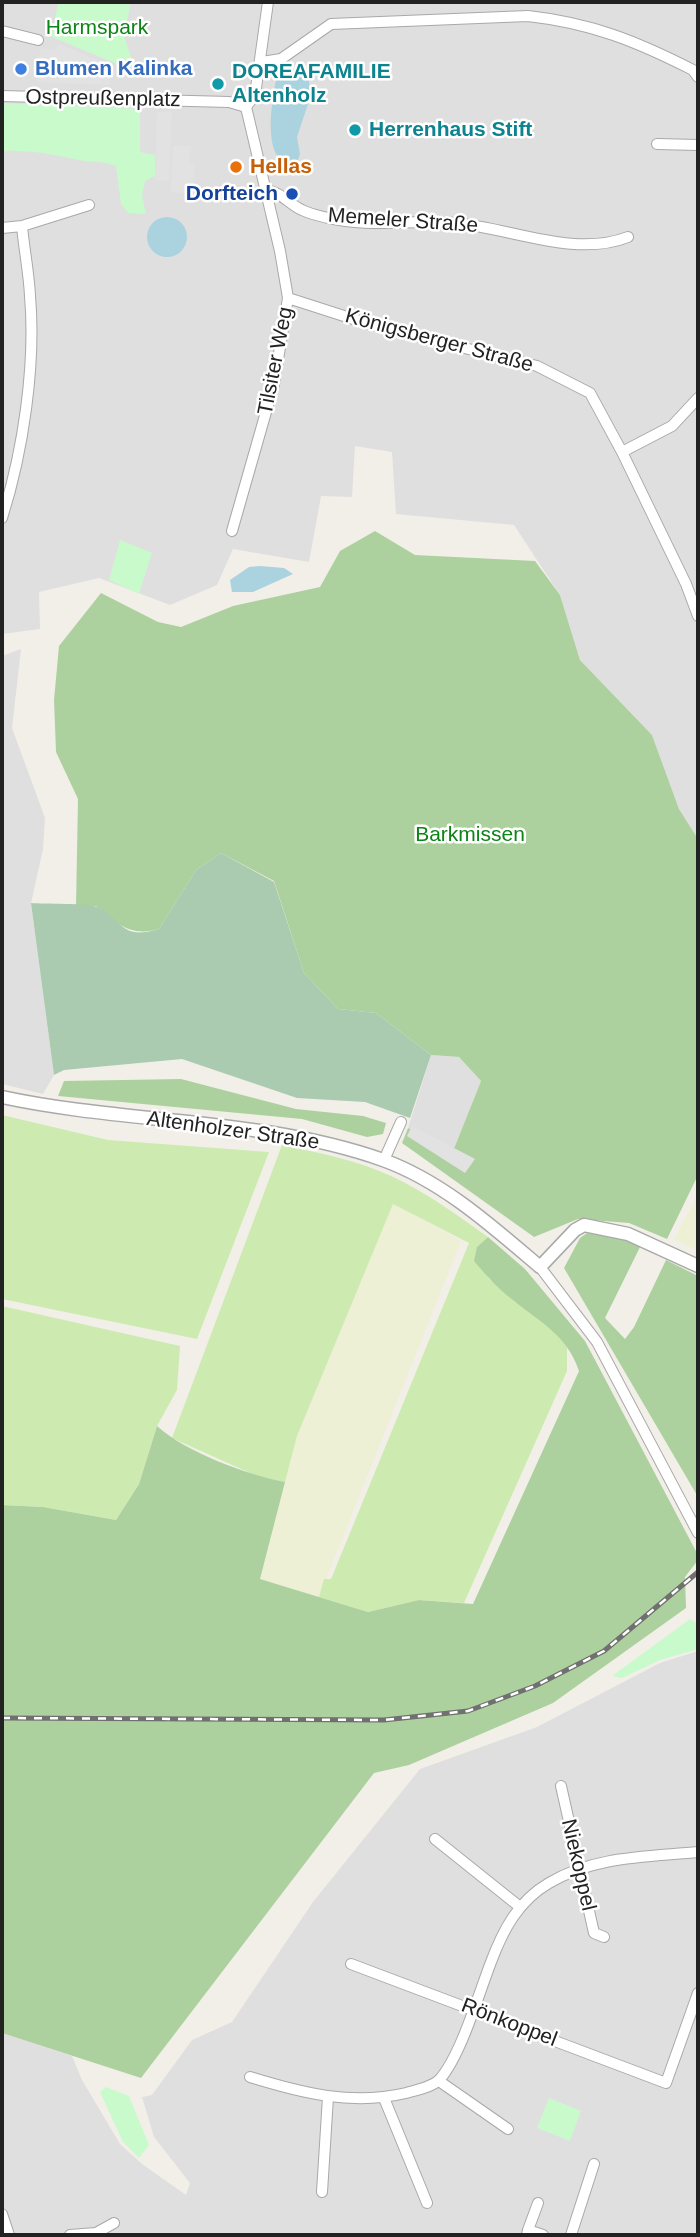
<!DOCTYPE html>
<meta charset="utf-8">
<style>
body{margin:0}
#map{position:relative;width:700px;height:2237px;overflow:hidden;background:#f2efe9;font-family:Helvetica,sans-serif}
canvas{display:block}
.frame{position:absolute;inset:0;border:4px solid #222;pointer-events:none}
</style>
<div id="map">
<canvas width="700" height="2237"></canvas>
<div class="frame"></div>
</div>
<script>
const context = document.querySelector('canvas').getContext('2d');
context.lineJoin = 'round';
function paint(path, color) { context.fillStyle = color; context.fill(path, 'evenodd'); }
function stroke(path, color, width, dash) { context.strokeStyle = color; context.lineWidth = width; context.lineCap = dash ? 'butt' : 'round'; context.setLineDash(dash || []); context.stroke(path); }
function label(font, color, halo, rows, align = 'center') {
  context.font = font + ' Helvetica,sans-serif'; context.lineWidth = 5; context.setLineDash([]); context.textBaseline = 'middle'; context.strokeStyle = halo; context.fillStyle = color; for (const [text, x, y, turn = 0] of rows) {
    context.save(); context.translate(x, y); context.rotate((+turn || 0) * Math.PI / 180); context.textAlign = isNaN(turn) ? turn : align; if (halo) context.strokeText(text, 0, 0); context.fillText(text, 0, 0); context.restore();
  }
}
paint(new Path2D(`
 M2,2H698V839L679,809L652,735L580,660L560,595L514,525L396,514L392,452L355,446L352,497L321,496L309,562L233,549L217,585L170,605L99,578L39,592L40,629L2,634Z
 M21,649L12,728L45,818L43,849L31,903L54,1075L43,1094L2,1084V656Z
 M431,1055L459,1057L481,1081L453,1151L408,1128Z
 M698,1651V2235H2V2033L72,2056L82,2080L120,2144L142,2164L186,2195L190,2183L154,2137L142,2097L152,2095L192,2040L232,2022L313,1902L420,1769L537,1727L660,1663Z`), '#e0dfdf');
paint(new Path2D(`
 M698,1194V1251L674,1239Z
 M393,1203L461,1241L319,1597L260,1579L297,1436Z`), '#eef0d5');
paint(new Path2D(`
 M2,1115L108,1140L269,1152L197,1339L2,1299Z
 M282,1145C319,1153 357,1160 391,1176C426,1192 457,1215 488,1237L477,1247L489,1279L554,1329L567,1347V1371L464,1603L419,1600L368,1612L319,1597L324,1579H331L469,1243L393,1204L297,1436L285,1482L259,1477L172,1438Z
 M2,1306L180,1346L177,1390L157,1426L139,1484L116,1520L43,1507L2,1505Z`), '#cdebb0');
paint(new Path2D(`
 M375,531L415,555L535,561L560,595L580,660L652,735L679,809L698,839V1175L667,1239L629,1223L578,1219L534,1237L402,1143L408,1128L453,1151L481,1081L459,1057L431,1055L376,1013L338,1009L304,973L274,881L221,853L196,870L159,929C131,937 117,924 96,906H76L78,799L56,752L54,700L59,646L101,593L158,622L181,627L233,606L320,587L340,551Z
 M181,1079L296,1109L363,1116L386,1123L383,1134L367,1137L302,1119L58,1096L64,1081Z
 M587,1233L603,1234L641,1245L605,1318L625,1339L634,1327L666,1260L698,1276V1497L564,1268L580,1238Z
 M488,1237L525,1269L585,1341L698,1555V1560L685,1577L686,1608L553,1703L409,1765L374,1773L141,2078L2,2033V1505L43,1507L116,1520L139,1484L157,1426C185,1452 248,1475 285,1482L260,1579L368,1612L419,1600L473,1604L579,1371C567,1335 541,1323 513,1300C498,1289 486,1275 474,1261L477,1247Z`), '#add19e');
paint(new Path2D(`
 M221,853L274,882L304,973L338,1009L376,1013L431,1055L410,1118L365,1102L297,1098L182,1059L64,1070L54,1075L31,903C44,904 88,903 97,907C124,919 119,941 159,929L196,870Z`), '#aacbaf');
paint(new Path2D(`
 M58,2H131L124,36L134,67L117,64L52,37Z
 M2,103L140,109V152L155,155V176L145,181L142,195L146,214L128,213L121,204L116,166C99,160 93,163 79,160C49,154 33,150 2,151Z
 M120,540L152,553L139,594L109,580Z
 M690,1619L698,1624V1649L660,1660L622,1678L612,1676Z
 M106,2087L129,2096L149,2145L139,2158L123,2142L100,2092Z
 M549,2098L581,2111L570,2141L537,2128Z`), '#c8facc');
paint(new Path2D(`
 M59,44L100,61L97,67L109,69V85L38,82L40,48L55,50Z
 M157,112H172L169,181L155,180Z
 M173,146H191L189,163H195L193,194L171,192Z
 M412,1126L475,1159L465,1173L407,1136Z`), '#e2e2e2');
paint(new Path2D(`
 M298,73L309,80L310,98L297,137L300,154L298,160C259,175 272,95 277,76Z
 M147 237a20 20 0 1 1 40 0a20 20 0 1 1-40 0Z
 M260,566L284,568L293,574L253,592H232L230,580L249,567Z`), '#aad3df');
const minor = new Path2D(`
 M2,31L38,40
 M262,62L281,59L331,24L528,16C591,23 636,41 693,70L698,77
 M2,96L229,102L246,107
 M246,107L255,95L268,2
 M657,144L698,145
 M266,190C281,192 289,204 302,210C310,214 320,216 328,218C369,228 413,219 455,223C511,228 574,258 628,237
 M2,228L22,226L89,205
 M288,298L372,325L537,366L590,393L622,452L686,584L698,616
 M622,452L672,426L698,398
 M2,518C23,452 36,365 30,296C29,273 24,249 22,226
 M232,531L274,384L288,298L280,251L246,107
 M384,1160L401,1122
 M540,1267L597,1342L698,1533
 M561,1786L594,1933L604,1937
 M435,1839L520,1907
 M351,1964L666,2083L698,1993
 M250,2077C302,2093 352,2106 406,2093C416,2090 433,2087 440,2079C461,2055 479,1993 491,1962C503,1930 518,1901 549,1883C594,1856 647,1857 698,1852
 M439,2081L508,2129
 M384,2098L427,2203
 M322,2192L328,2097
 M2,2214L9,2235
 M528,2230L538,2203
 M70,2235L96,2233L114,2223
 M527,2235L528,2230L543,2235
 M571,2235L594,2164`);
const tertiary = new Path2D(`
 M2,1097C127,1124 261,1117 383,1160C442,1181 493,1227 540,1267L575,1230L584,1225L628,1234L698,1266`);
stroke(minor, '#a9a9a9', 12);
stroke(tertiary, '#a9a9a9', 15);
stroke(minor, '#fff', 10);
stroke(tertiary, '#fff', 12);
const rail = new Path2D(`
 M2,1718L384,1720L468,1711L535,1686L604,1651L698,1572`);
stroke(rail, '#707070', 5);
stroke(rail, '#fff', 2.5, [8]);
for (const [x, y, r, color] of [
 [21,69,7,"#3f7fe0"],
 [218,84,7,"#0f9aa8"],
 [355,130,7,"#0f9aa8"],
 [236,167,7,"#e8710a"],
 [292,194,7,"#1a4fb4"]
]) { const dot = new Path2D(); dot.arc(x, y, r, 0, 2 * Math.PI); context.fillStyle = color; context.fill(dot); stroke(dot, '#fff', 2.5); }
label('21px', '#0c8416', '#fff', [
 ["Harmspark",97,28],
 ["Barkmissen",470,835]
]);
label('bold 21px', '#366cbe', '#fff', [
 ["Blumen Kalinka",35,69]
], 'left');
label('bold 21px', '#0d838f', '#fff', [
 ["DOREAFAMILIE",232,72],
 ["Altenholz",232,96],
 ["Herrenhaus Stift",369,130]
], 'left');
label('21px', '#222', '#fff', [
 ["Ostpreußenplatz",103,99,1],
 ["Memeler Straße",403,221,4],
 ["Königsberger Straße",439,341,15],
 ["Tilsiter Weg",276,361,-79],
 ["Altenholzer Straße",233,1131,8],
 ["Niekoppel",578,1865,77],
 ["Rönkoppel",509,2023,21]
]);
label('bold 21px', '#c56008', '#fff', [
 ["Hellas",250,167]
], 'left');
label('bold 21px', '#164399', '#fff', [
 ["Dorfteich",278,194]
], 'right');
</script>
